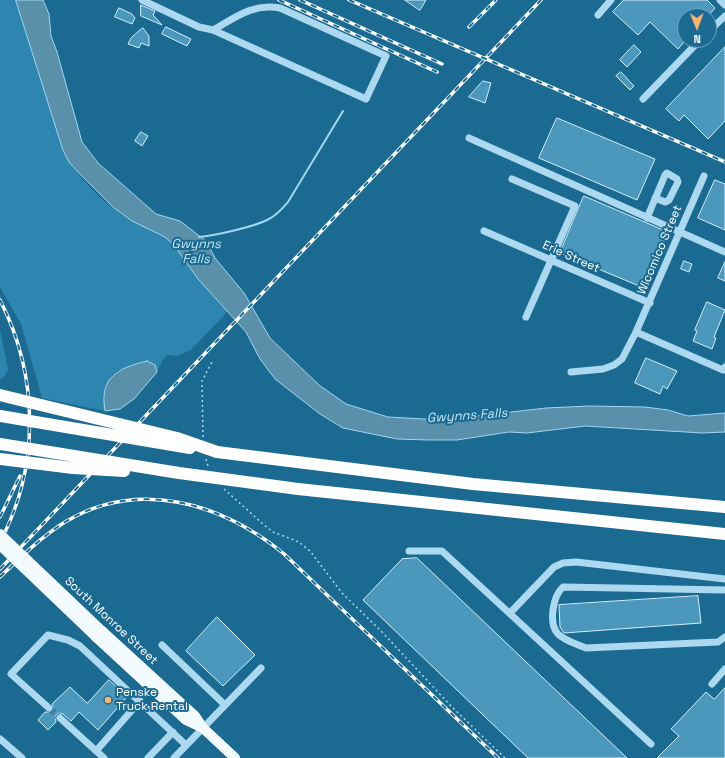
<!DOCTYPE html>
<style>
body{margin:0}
#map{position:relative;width:725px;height:758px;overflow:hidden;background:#1b6a92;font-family:"Space Grotesk",sans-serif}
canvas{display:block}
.north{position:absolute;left:677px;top:8px;width:40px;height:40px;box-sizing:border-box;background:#1b6a92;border:1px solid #76a6be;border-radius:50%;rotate:179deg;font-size:11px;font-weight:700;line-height:16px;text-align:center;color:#fff}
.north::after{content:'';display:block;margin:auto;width:14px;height:18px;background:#ffb36a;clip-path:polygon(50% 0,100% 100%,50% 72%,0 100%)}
</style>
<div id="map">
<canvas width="725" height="758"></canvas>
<div class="north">N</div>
</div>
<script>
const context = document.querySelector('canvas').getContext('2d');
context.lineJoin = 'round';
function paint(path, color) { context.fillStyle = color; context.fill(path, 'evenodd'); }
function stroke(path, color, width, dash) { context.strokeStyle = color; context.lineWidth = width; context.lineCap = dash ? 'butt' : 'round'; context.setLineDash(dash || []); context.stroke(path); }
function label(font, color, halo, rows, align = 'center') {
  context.font = font + ' "Space Grotesk",sans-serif'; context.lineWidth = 4; context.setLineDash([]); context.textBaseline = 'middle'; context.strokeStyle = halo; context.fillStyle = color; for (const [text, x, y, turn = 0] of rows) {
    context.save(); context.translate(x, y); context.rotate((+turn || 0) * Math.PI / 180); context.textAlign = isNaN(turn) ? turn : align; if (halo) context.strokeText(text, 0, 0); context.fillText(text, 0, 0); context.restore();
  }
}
paint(new Path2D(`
 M0,0H16L19,6L63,150C76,176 107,207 132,221C143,227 156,230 166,237C180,247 188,266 199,280C208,291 218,302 227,312L191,350L177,356L167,355L162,361L157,372L155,365C147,366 123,367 117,371C105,380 103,397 105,411L42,398L21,324L0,287Z
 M0,330L8,369L4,377L0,379Z`), '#2e86b0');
const water = new Path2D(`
 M16,0H43L49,14L51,36L57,52L82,142L98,163L156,214L180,221L206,241L215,258L244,293L270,338L319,385L346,404L388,417L443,420L546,408L589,406L645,407L668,410L688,416L725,413V432L702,433L585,426L527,433L509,432L457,440H428L397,439L343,428L320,414L275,379L260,359L246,332L198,279L174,245L165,237L132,221L114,208L79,173L69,162L63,150Z
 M147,361L155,365L157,372L134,399L120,409L105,411C99,377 118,368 147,361Z`);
paint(water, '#5b90ab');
stroke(water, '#9fd7f1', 1);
stroke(new Path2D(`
 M199,237C217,235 254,227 269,219C277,215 282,209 288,202L343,111`), '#9fd7f1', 2);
const building = new Path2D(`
 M405,0H426L420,10Z
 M624,0H707L715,8L708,16H685V41L678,49L650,22L638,35L613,12Z
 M141,5L155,11L153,15L162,25L141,16Z
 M119,8L132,14L135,18L132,24L115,17Z
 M166,27L191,39L187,46L162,34Z
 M143,28L149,36V46L141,43L139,48L128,44L131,38Z
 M634,45L641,52L627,67L620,60Z
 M725,47V121L708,139L684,115L679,121L666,109Z
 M621,72L634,86L630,90L616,76Z
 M483,81L491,83L485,103L469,97Z
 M557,118L655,159L637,200L539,158Z
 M141,132L148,136L142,146L135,141Z
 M715,180L725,184V230L698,218Z
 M584,196L668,232L644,288L560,253Z
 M684,261L692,264L689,272L681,269Z
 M725,262V281L718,278Z
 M707,302L725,310L714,337L716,338L712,349L693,341L697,331L695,330Z
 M646,358L677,371L667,389L663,386L660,394L635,383Z
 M417,558L627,758H528L363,600L402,559Z
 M698,596L701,623L564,633L560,627L559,605Z
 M217,617L255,655L223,686L186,651Z
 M109,680L127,697L98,730L79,712L71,721L63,714L58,713L55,717L56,722L48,730L38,720L45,712H52L54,709L52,704L70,687L87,703Z
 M725,688V758H657L679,736L671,729L706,692L714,699Z`);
paint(building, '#4c98bd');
stroke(building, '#d2edfa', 1);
stroke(new Path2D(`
 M49,708L60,718`), '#3d80a2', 7, [7, 3.5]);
stroke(new Path2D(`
 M203,437L202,381L212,362
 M206,459L208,466
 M224,489L263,524L273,532L299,542L310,551L342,593L382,632L452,707L505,758`), '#acd9ef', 1.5, [2, 3]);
stroke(new Path2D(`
 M142,0L199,27L213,30L366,99L386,56L280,8C253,3 236,17 213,30
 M720,0L725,5
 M598,15L611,0
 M709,31L725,16
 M643,99L700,40
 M469,138L725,252
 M512,179L575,206L526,317
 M647,218L665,175L667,173L677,179L678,182L669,200L665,202L655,198
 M484,231L650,303
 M636,332L723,370L725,367
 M571,372L603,369L614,365L622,359L636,332L704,176
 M409,551H442L651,744
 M725,590L563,587C553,596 548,623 558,634C565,641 577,644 586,648L718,642L725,637
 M510,613L554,567L563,563L576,562L725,579
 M162,645L225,705
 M712,684L725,669
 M49,708L11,674L48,635L68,640L80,646L186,745
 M60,718L104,758
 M0,739L22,758
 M96,751L140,701
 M148,758L173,732
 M174,758L261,668`), '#acd9ef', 7);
stroke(new Path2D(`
 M102,631L195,716L203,728L235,758
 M96,637L186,720L203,728`), '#f4fbff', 10);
stroke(new Path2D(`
 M217,452L473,484L725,507
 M298,489L725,534`), '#fff', 12);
const rail = new Path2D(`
 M279,0L437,72
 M300,0L442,64
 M349,0L725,162
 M469,27L496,0
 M0,300C39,376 40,467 0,542
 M0,517L20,476
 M0,569L541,0
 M0,577C21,557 41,537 65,522C138,478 221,503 283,553L498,758`);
stroke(rail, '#fff', 3.5);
stroke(rail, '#1b6a92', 2, [6]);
stroke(new Path2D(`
 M0,534L102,631
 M0,545L96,637`), '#f4fbff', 10);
stroke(new Path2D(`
 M0,395L177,438L217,452
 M0,416L190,448
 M0,444L179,473L298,489
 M0,459L73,468L124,471`), '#fff', 12);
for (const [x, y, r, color] of [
 [108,700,4,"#ffb36a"]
]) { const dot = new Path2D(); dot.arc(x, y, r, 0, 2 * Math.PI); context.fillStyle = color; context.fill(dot); stroke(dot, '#1b6a92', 1.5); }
label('12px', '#fff', '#1b6a92', [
 ["Wicomico Street",660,250,-67],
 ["Erie Street",571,257,24],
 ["South Monroe Street",111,621,43]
]);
label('12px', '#fff', '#1b6a92', [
 ["Penske",116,693],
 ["Truck Rental",116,707]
], 'left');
label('italic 13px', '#c3e6f7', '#1b6a92', [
 ["Gwynns",196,244],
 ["Falls",196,259],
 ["Gwynns Falls",467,416,-4]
]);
</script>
